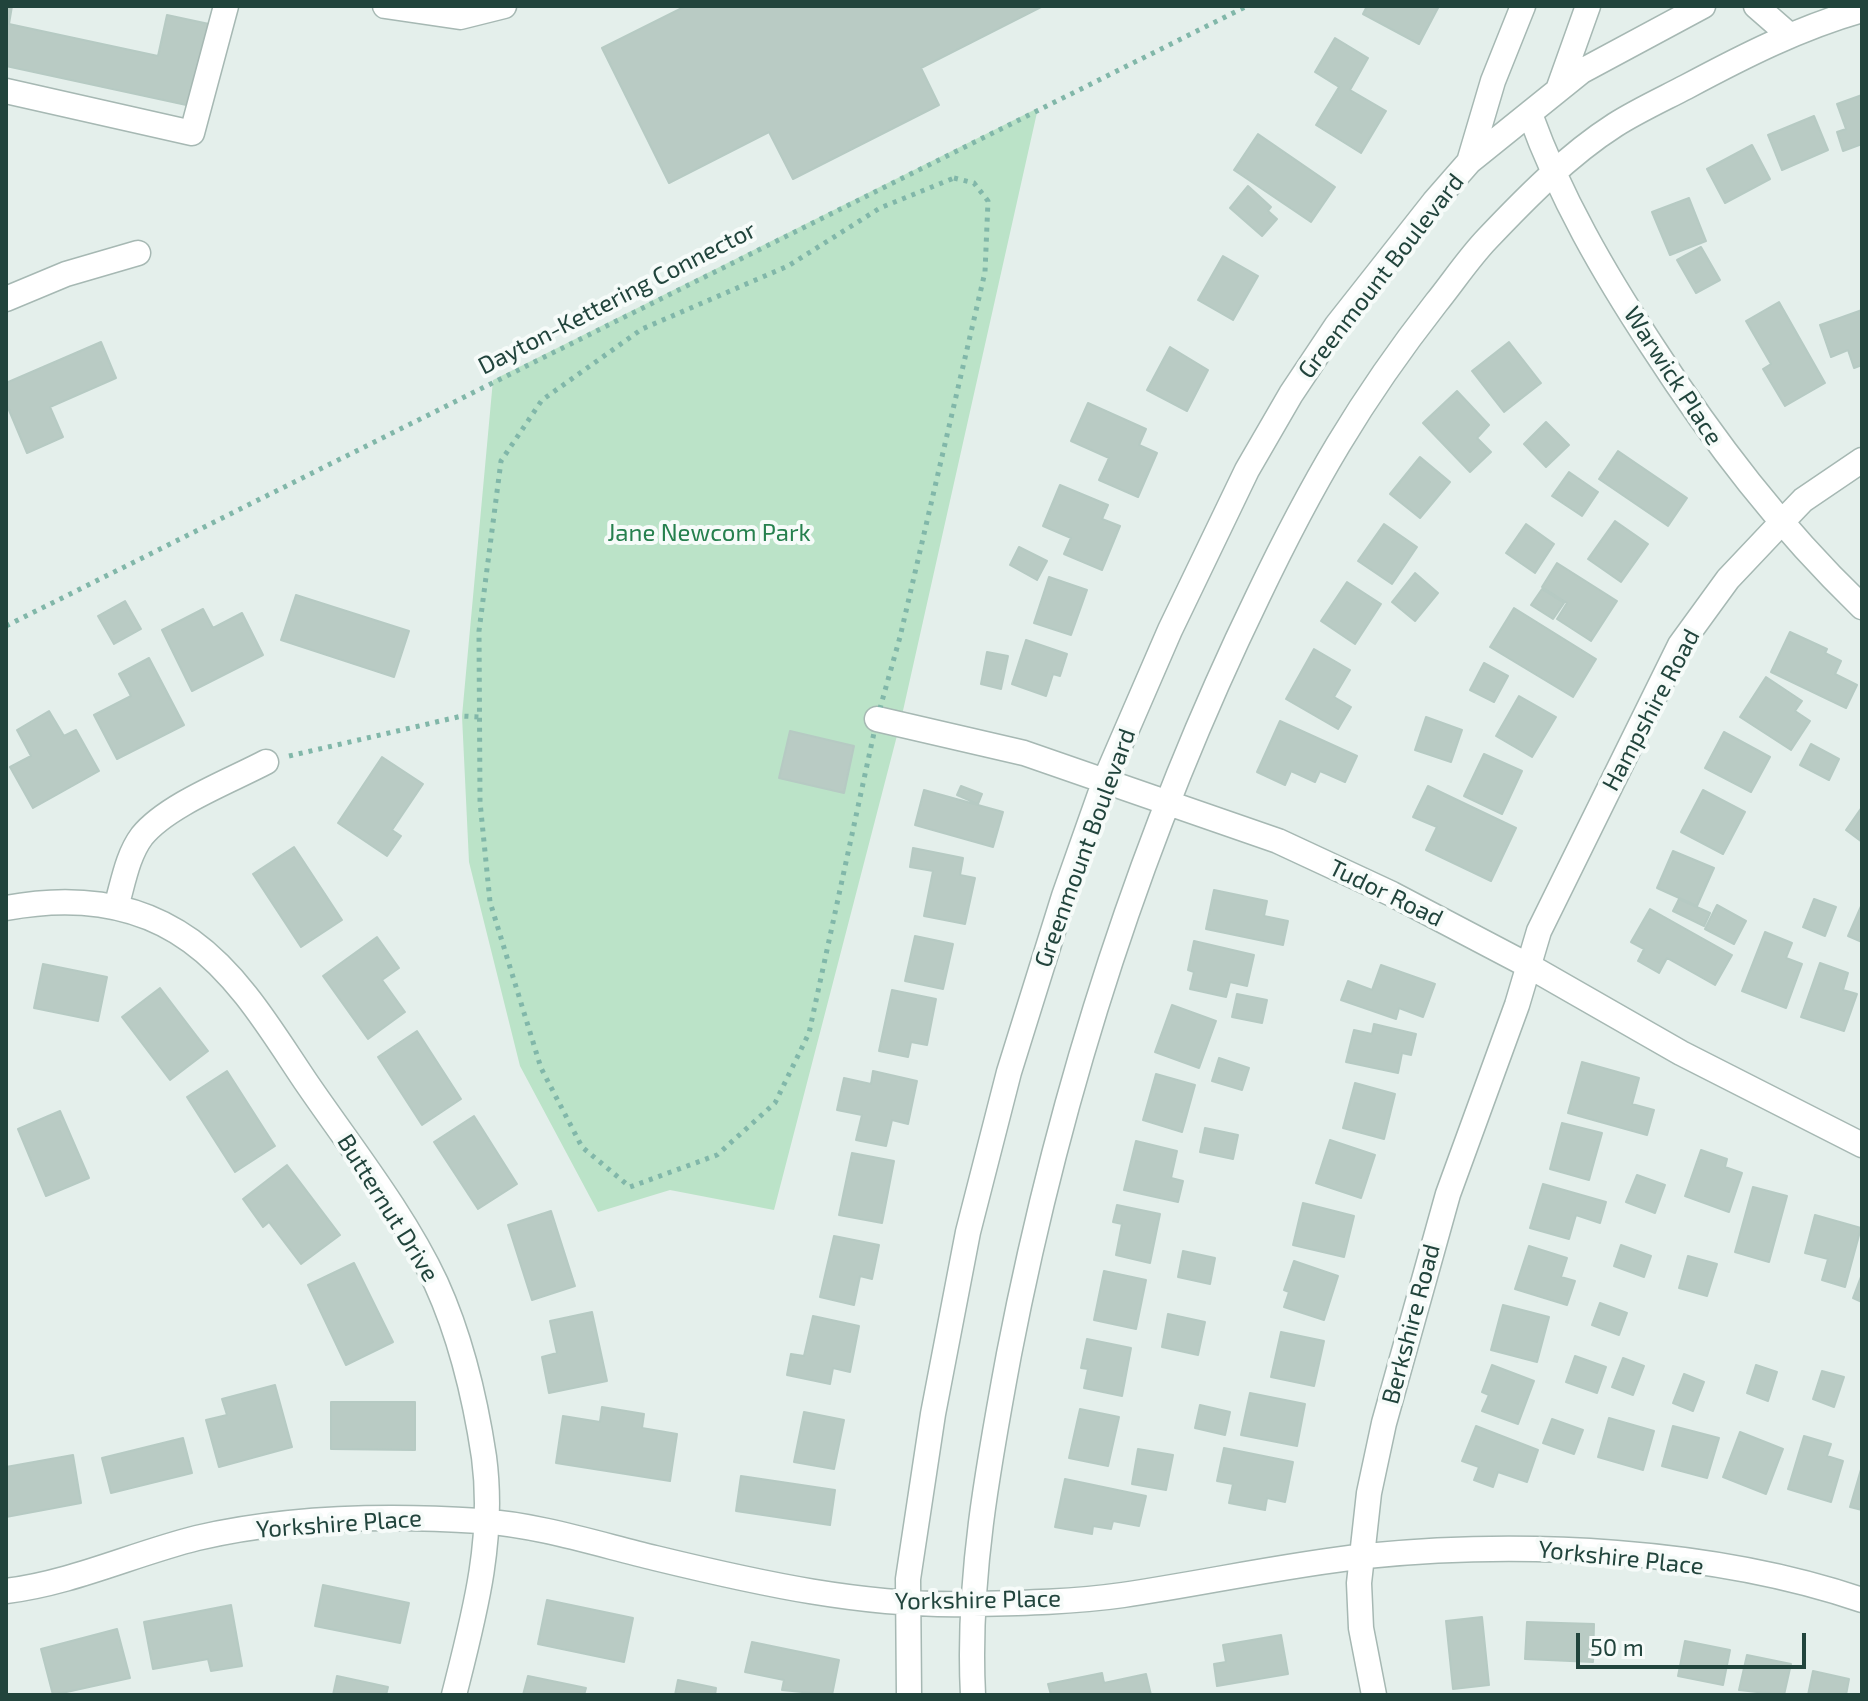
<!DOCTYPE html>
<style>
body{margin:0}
#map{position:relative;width:1868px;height:1701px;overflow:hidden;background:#e4efeb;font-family:"Exo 2",sans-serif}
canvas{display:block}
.frame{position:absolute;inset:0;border:8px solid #21443c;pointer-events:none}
.scale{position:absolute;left:1576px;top:1633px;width:230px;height:36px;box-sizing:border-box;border:4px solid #21443c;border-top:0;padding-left:10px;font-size:24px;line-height:28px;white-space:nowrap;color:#21443c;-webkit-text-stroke:6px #f6fbf9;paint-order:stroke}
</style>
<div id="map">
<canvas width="1868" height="1701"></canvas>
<div class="frame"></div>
<div class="scale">50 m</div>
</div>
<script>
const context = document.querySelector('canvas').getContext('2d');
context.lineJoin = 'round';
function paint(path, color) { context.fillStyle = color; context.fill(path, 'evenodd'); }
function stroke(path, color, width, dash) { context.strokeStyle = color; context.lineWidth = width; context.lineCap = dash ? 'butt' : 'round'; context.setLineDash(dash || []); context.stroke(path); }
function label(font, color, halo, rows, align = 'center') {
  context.font = font + ' "Exo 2",sans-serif'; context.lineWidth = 8; context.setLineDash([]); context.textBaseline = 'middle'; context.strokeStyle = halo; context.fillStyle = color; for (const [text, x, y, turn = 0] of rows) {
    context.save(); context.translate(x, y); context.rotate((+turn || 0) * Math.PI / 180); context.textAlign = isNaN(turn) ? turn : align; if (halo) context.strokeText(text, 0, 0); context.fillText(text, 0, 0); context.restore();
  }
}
paint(new Path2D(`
 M1038,108L900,724L774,1210L670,1190L598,1212L520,1066L469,862L462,716L493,380Z`), '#bbe3c8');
const building = new Path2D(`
 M6,6H12L9,24L158,56L167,15L209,24L191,106L6,66Z
 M686,6H1043L921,68L939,105L793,179L769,132L669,183L602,48Z
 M1367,6H1439L1419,44L1363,14Z
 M1335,38L1368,58L1350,90L1386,111L1361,153L1316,125L1339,87L1315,72Z
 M1862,95V144L1843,151L1837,132L1846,129L1837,104Z
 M1814,116L1828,150L1782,170L1768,135Z
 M1258,134L1335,187L1311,222L1234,170Z
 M1752,145L1770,179L1725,203L1707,169Z
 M1248,186L1271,207L1268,211L1277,219L1262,236L1230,208Z
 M1689,198L1706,241L1670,255L1652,212Z
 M1701,247L1720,280L1696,293L1677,260Z
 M1223,256L1258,276L1233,320L1198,300Z
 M1779,302L1825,383L1785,406L1763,369L1771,364L1746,321Z
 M1862,310V365L1854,368L1848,350L1831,357L1820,325Z
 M101,342L116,378L50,407L63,437L27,453L6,403V383Z
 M1509,342L1541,383L1504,412L1472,371Z
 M1170,347L1208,370L1187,411L1147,390Z
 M1457,391L1489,425L1477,438L1491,452L1470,472L1423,423Z
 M1088,403L1146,429L1139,445L1157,453L1138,497L1099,480L1109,458L1071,441Z
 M1546,422L1569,445L1546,467L1524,444Z
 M1618,451L1687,498L1668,526L1599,479Z
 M1420,457L1450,482L1420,518L1390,494Z
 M1569,472L1598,492L1582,516L1552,496Z
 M1060,485L1108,505L1102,519L1120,526L1102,570L1064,554L1071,538L1043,526Z
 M1615,521L1648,544L1621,582L1588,559Z
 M1384,524L1417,547L1392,584L1358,561Z
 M1526,524L1554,544L1535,573L1506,553Z
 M1019,547L1047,561L1037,580L1010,565Z
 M1557,563L1617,601L1591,641L1557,619L1567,603L1542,587Z
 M1415,573L1438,593L1415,621L1392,602Z
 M1049,577L1087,590L1071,635L1034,623Z
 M1347,582L1381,604L1355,644L1321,621Z
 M1542,589L1564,603L1553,619L1531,605Z
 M296,595L409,631L394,677L281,640Z
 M125,601L141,629L114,644L98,616Z
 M1514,608L1596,659L1573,697L1490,647Z
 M203,609L213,628L242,613L263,655L192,691L162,630Z
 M1790,632L1827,649L1825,653L1841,661L1835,674L1857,685L1846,708L1771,672Z
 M1026,640L1067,654L1060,676L1053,674L1046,696L1012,684Z
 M1314,649L1350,670L1334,697L1351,707L1338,729L1286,699Z
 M987,652L1008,656L1001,689L981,684Z
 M149,658L184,725L117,759L94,715L131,696L119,674Z
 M1484,663L1508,676L1494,702L1470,690Z
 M1766,677L1802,701L1795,711L1810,721L1791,750L1740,717Z
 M1519,696L1556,717L1532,757L1496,736Z
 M49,711L64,736L76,730L99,771L33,808L10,767L31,756L17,730Z
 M1426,717L1462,730L1451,762L1415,750Z
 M1280,721L1357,756L1345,782L1320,771L1315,782L1291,771L1285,785L1257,772Z
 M790,731L854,746L844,793L779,778Z
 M1724,732L1770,757L1751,792L1705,768Z
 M1811,744L1839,759L1829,780L1800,765Z
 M1484,754L1522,771L1502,814L1464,796Z
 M382,757L423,784L392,830L401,836L387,856L338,823Z
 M961,786L982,794L978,804L957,795Z
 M1428,786L1516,828L1491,881L1426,850L1437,827L1413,817Z
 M924,790L1003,812L993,847L915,825Z
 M1703,790L1745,812L1723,854L1681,832Z
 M1862,807V842L1846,830Z
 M294,847L342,920L301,947L253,874Z
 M913,848L963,858L960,875L975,878L965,924L924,916L933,871L910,867Z
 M1673,851L1714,868L1697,906L1657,888Z
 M1214,890L1267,901L1264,916L1288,921L1283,945L1206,929Z
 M1679,899L1710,913L1704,926L1673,911Z
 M1814,899L1836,907L1825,936L1803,927Z
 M1862,904V942L1848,936Z
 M1717,905L1746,921L1734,944L1705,929Z
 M1650,909L1732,955L1715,985L1667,958L1659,973L1638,961L1644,949L1631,942Z
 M1765,932L1792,943L1786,958L1802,964L1786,1008L1742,991Z
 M915,936L953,944L943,989L905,981Z
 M377,937L399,968L382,980L405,1012L368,1039L323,976Z
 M1194,941L1254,955L1247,986L1230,982L1226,997L1190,989L1194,972L1188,970Z
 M1820,963L1848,973L1843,990L1857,994L1844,1031L1801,1017Z
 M43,964L107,977L98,1021L34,1008Z
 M1381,965L1435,984L1423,1017L1399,1008L1396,1019L1341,1000L1348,981L1372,990Z
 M160,988L208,1051L170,1080L122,1017Z
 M892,990L936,999L927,1045L911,1042L908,1057L879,1051Z
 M1237,994L1267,1000L1262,1023L1232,1017Z
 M1172,1005L1216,1021L1199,1068L1155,1052Z
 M1374,1024L1416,1034L1411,1055L1402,1053L1398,1073L1346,1062L1354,1030L1372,1034Z
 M417,1031L461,1099L422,1125L378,1057Z
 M1219,1058L1249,1068L1242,1090L1212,1081Z
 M1582,1062L1639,1078L1632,1104L1654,1110L1647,1135L1568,1113Z
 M227,1071L275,1146L235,1172L187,1097Z
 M873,1071L917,1081L908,1124L892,1120L886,1146L856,1140L862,1115L837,1110L844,1078L871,1084Z
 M1156,1074L1195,1085L1182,1132L1143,1120Z
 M1355,1083L1395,1094L1384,1139L1343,1128Z
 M60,1111L89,1178L46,1196L18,1129Z
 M474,1116L517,1184L478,1209L434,1142Z
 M1562,1123L1602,1133L1589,1180L1550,1169Z
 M1205,1128L1238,1135L1233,1159L1200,1152Z
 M1330,1140L1375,1155L1361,1198L1316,1183Z
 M1136,1141L1177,1151L1171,1178L1183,1181L1178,1202L1124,1190Z
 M1701,1150L1727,1159L1725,1167L1742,1173L1729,1212L1685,1196Z
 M852,1153L894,1161L882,1223L839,1215Z
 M287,1165L340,1235L301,1264L269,1222L263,1227L243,1199Z
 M1637,1175L1665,1185L1655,1213L1626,1202Z
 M1543,1184L1606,1202L1600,1223L1576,1215L1569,1239L1530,1228Z
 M1753,1187L1787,1196L1769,1262L1735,1252Z
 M1303,1203L1354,1216L1344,1257L1293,1245Z
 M1117,1205L1160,1214L1150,1263L1116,1255L1122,1224L1113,1222Z
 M551,1211L575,1286L532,1300L508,1225Z
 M1815,1215L1861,1228L1845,1287L1822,1280L1828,1259L1805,1253Z
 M834,1236L879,1245L872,1279L860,1276L854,1305L820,1297Z
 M1621,1245L1651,1256L1644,1277L1614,1266Z
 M1529,1246L1567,1258L1561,1277L1575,1281L1567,1305L1515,1289Z
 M1183,1251L1215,1258L1210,1284L1178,1277Z
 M1688,1256L1717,1264L1707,1296L1679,1288Z
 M1294,1261L1338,1276L1324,1320L1284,1307L1289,1292L1284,1290Z
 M354,1263L393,1342L346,1365L308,1285Z
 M1104,1271L1146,1280L1136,1329L1094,1320Z
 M1862,1274V1302L1853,1298Z
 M1600,1303L1627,1313L1619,1335L1592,1325Z
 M1503,1305L1549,1317L1537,1362L1491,1350Z
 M592,1312L607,1381L549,1393L542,1357L557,1353L550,1321Z
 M1168,1314L1205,1322L1198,1355L1162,1347Z
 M813,1316L859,1326L850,1372L833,1368L830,1384L787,1375L791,1354L804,1356Z
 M1281,1332L1324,1341L1314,1386L1271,1377Z
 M1087,1339L1131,1348L1122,1396L1084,1388L1088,1369L1081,1368Z
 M1575,1356L1606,1367L1597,1393L1566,1382Z
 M1623,1358L1644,1366L1633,1395L1612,1387Z
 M1492,1365L1534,1381L1518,1424L1482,1411L1489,1395L1482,1392Z
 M1756,1365L1777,1372L1768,1401L1747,1393Z
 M1822,1371L1844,1377L1834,1407L1813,1399Z
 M1684,1374L1704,1382L1693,1411L1673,1403Z
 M275,1385L292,1447L219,1467L206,1420L227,1415L222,1399Z
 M1250,1393L1305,1404L1297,1446L1241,1435Z
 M331,1402H415V1450L331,1449Z
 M1200,1405L1230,1412L1225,1435L1195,1428Z
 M602,1407L644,1414L642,1428L677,1434L670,1481L556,1463L563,1416L600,1422Z
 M1080,1409L1119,1417L1108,1466L1069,1458Z
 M804,1412L844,1420L834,1469L794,1462Z
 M1609,1418L1654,1431L1643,1470L1598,1457Z
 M1552,1419L1583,1430L1574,1454L1543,1443Z
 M1476,1426L1538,1450L1527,1482L1498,1472L1493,1487L1474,1480L1479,1467L1462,1461Z
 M1673,1426L1719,1438L1707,1478L1662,1466Z
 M1740,1432L1783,1449L1766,1494L1723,1477Z
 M1804,1436L1831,1444L1827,1456L1843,1461L1831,1502L1788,1489Z
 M183,1438L192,1473L111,1493L102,1458Z
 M1224,1448L1293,1462L1285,1502L1267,1498L1265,1510L1229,1503L1233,1484L1217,1481Z
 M1138,1449L1173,1455L1166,1490L1132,1484Z
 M73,1455L81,1503L6,1517V1467Z
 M1862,1466V1510L1850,1507Z
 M741,1476L835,1490L830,1525L736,1511Z
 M1065,1479L1146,1496L1139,1526L1113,1521L1111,1529L1093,1526L1092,1534L1055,1527Z
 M323,1585L409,1603L400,1643L315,1626Z
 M547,1600L633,1618L624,1662L538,1644Z
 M231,1605L242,1666L211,1671L208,1659L153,1669L144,1622Z
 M1482,1617L1489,1685L1453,1689L1446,1621Z
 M1527,1622L1594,1624L1593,1662L1525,1659Z
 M117,1629L130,1678L53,1695L41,1649Z
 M1281,1635L1288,1674L1217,1686L1214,1664L1226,1662L1223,1645Z
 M1685,1641L1730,1650L1723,1685L1678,1676Z
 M752,1642L839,1660L832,1695L782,1690L784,1680L745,1672Z
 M1747,1655L1791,1664L1784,1695L1739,1690Z
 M1813,1671L1849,1679L1846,1695H1808Z
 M1102,1673L1104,1683L1146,1674L1151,1695H1051L1048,1684Z
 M337,1676L388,1687L386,1695H322H333Z
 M528,1676L586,1688L584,1695H523Z
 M678,1680L716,1688L715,1695H675Z`);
paint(building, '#b9cbc4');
stroke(building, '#b6cac3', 2);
const minor = new Path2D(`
 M385,6L460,17L504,6
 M1756,6L1788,34
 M1558,90L1588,6
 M6,91L192,133L226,6
 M1530,114C1560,197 1604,273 1652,346C1714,442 1780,528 1862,607
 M1469,162L1493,81L1523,6
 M6,299L66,274L138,253
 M877,719L1024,753L1278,841L1392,894L1529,966L1681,1053L1862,1145
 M116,907C123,884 127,856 142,836C167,805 230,781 266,762
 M6,908C70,896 136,901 191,941C241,977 274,1035 308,1085C352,1149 403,1213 436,1283C461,1338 475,1397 484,1457C495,1540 474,1616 454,1695
 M6,1591C72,1583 133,1554 197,1538C287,1517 388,1515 480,1521C539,1525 597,1544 655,1558C758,1583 865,1607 972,1604C1022,1603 1074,1602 1123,1595C1204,1583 1285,1565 1366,1556C1523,1540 1712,1549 1862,1600
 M909,1695L908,1579L933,1414L968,1232L1009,1072L1064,896L1105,780L1170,630L1247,470L1291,394L1337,325L1434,202L1469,162L1582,71L1703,6
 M973,1695C967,1580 988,1467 1009,1354C1060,1091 1141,837 1258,596C1311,485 1360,400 1436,303C1453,282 1468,259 1487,239C1525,199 1568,155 1615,125C1637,111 1663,99 1686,87C1744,56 1799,28 1862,10
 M1374,1695L1361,1628L1359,1583L1369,1493L1384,1423L1448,1194L1517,1005L1539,931L1680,645L1728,579L1780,524L1803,500L1862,460`);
stroke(minor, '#a6b8b3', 27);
stroke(new Path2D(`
 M954,178L974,183L988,201L985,272L900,637L877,719L809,1033L775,1103L717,1155L630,1187L582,1147L541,1068L490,902L480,802L479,631L501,461L542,400L642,329L788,266L880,208Z
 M6,626L1247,6
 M289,756L462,716L480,717`), '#81b7a9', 5, [4, 6]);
stroke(minor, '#fff', 24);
label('24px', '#21443c', '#f6fbf9', [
 ["Greenmount Boulevard",1381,276,-52],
 ["Dayton-Kettering Connector",617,298,-27],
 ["Warwick Place",1673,376,57],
 ["Hampshire Road",1651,710,-62],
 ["Greenmount Boulevard",1085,848,-70],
 ["Tudor Road",1386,893,26],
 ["Butternut Drive",388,1208,58],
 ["Berkshire Road",1411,1324,-75],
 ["Yorkshire Place",339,1524,-4],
 ["Yorkshire Place",1621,1558,6],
 ["Yorkshire Place",978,1600,-1]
]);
label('24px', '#26804e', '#f6fbf9', [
 ["Jane Newcom Park",709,533]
]);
</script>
